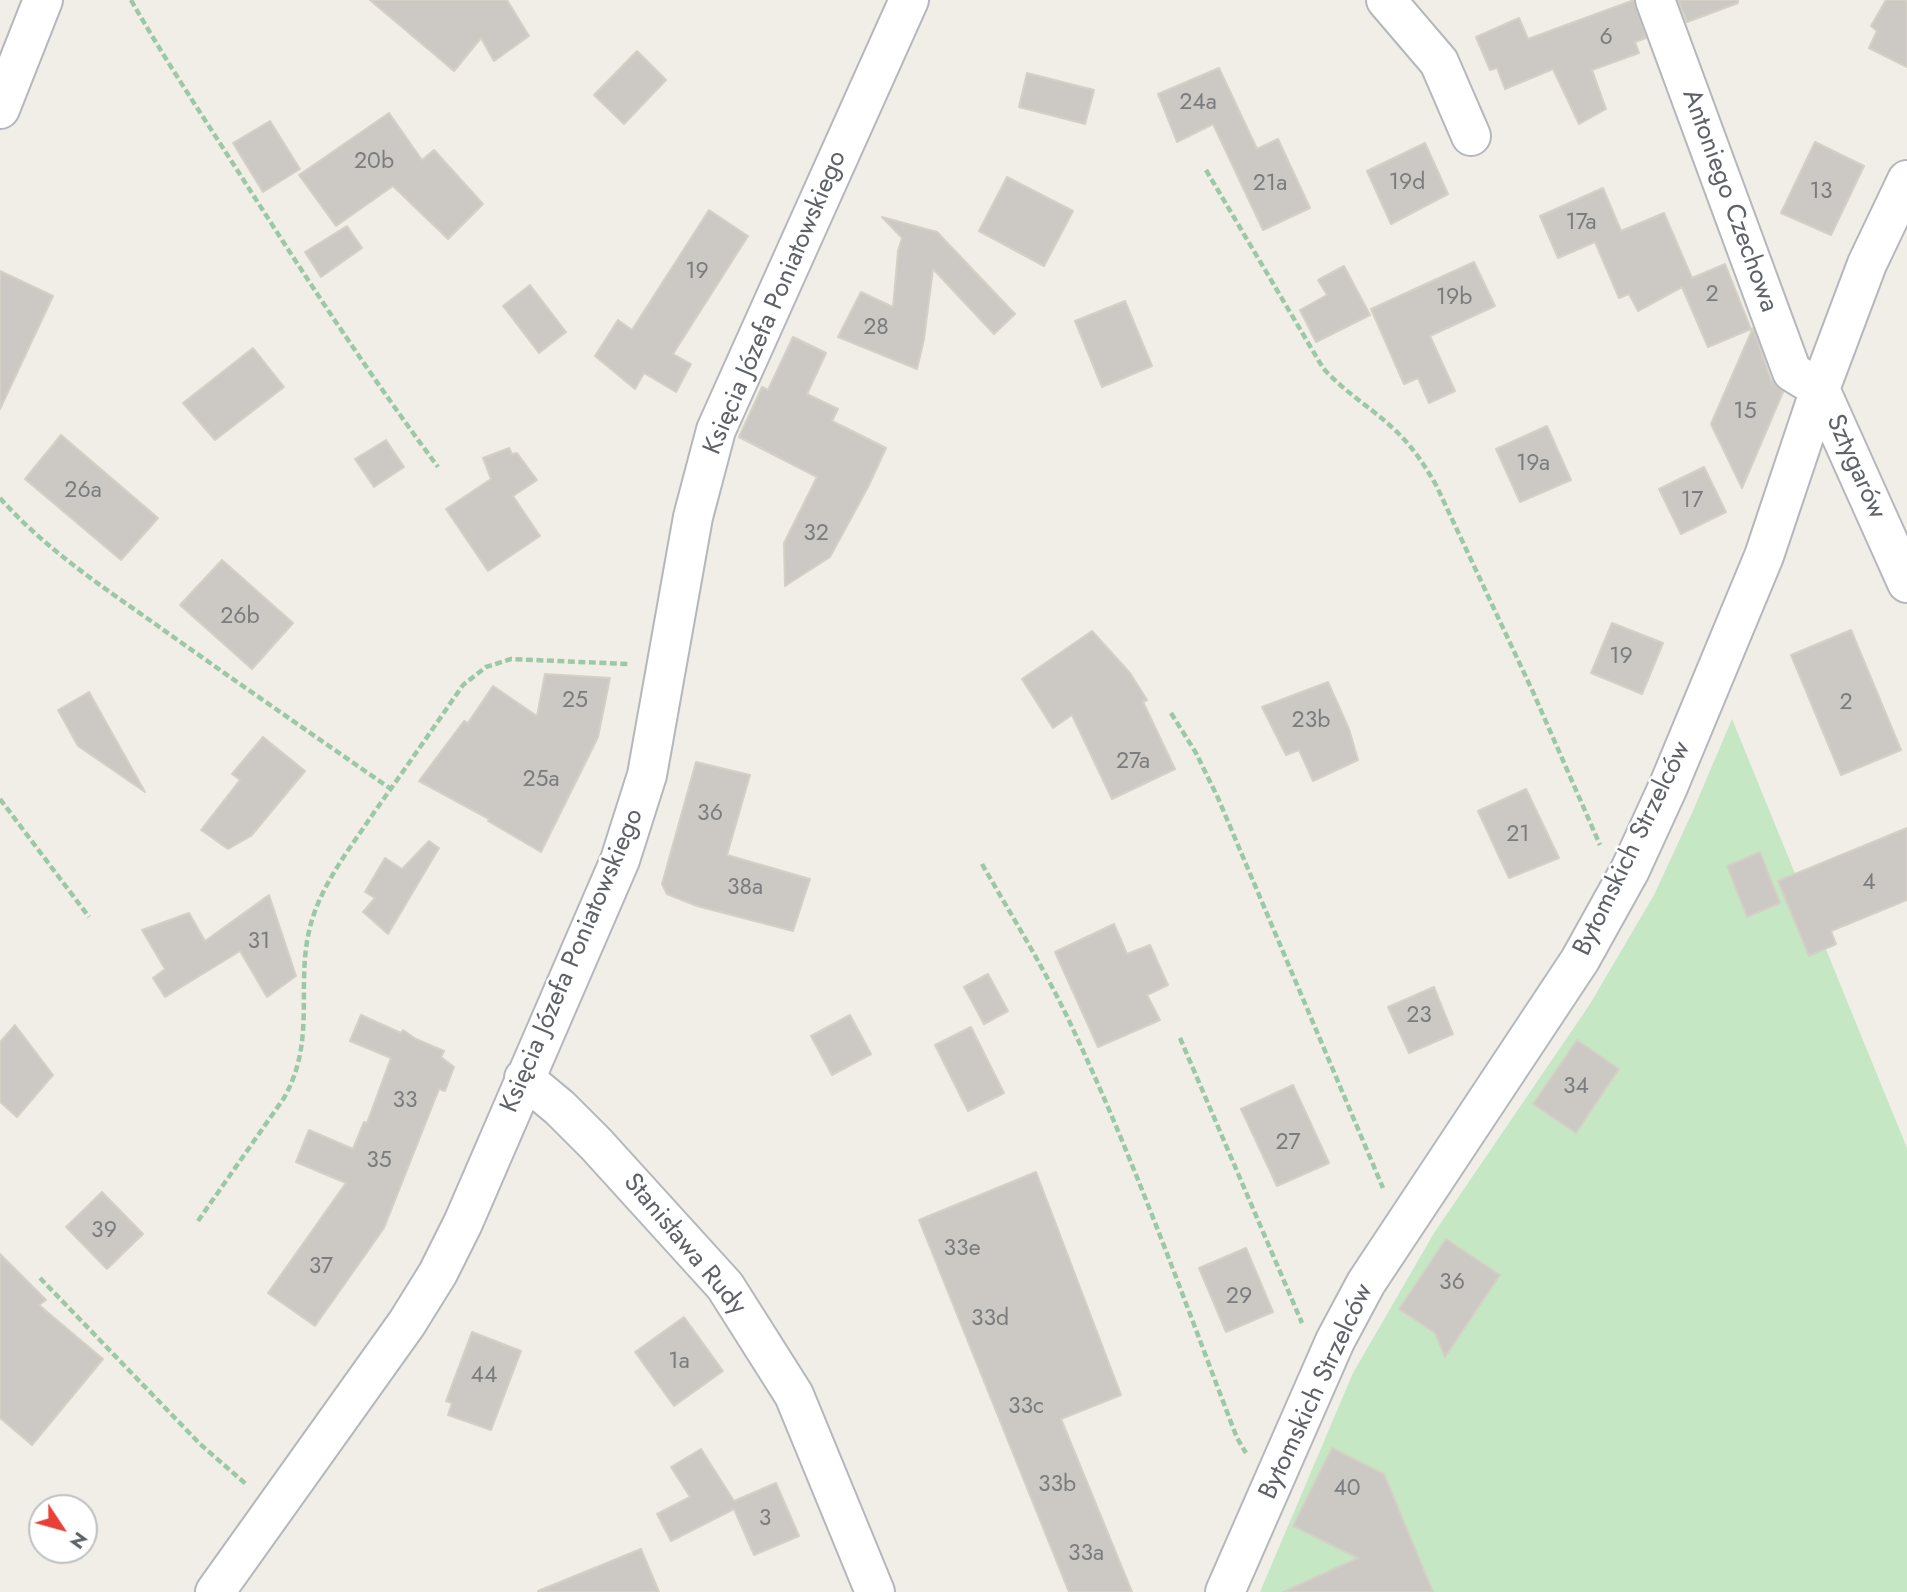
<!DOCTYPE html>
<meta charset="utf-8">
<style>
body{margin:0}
#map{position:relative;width:1907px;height:1592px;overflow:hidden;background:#f0eee7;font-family:Jost,sans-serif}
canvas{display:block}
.north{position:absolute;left:28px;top:1494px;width:70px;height:70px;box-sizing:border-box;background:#fff;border:2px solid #bfc0c2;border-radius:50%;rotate:126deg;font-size:19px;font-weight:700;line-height:28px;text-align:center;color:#5e6267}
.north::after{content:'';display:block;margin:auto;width:24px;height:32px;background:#e74036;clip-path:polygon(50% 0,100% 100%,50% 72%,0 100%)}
</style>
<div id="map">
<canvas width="1907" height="1592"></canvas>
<div class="north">N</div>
</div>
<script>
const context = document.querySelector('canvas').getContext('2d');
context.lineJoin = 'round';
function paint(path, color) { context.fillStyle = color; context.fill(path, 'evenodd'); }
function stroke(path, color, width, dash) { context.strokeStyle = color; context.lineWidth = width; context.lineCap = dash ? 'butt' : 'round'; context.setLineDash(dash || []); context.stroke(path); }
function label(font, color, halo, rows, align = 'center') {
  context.font = font + ' Jost,sans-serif'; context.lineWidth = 5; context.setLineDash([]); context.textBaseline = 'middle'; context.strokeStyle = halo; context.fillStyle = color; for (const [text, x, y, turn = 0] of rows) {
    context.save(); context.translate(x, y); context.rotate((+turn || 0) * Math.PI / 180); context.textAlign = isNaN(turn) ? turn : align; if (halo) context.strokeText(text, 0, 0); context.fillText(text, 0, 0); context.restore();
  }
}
paint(new Path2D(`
 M1732,719L1907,1148V1592H1260L1353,1373L1434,1233L1590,1004L1654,895L1692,813Z`), '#c5e7c4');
const building = new Path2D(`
 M370,0H507L529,36L494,61L481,38L454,71Z
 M1634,0L1646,38L1635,42L1639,53L1592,70L1606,109L1579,124L1553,69L1505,89L1497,68L1490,70L1476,37L1519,18L1528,39Z
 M1678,0H1738V3L1687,22Z
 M1886,0H1907V67L1869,48L1877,31L1871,26Z
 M637,51L666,80L624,124L594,95Z
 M1219,68L1257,149L1278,139L1310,208L1263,230L1213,124L1177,142L1158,94Z
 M1027,73L1094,90L1085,124L1019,107Z
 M389,113L422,160L434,150L483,204L448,239L393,186L336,226L299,175Z
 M270,121L300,169L263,192L233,143Z
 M1815,142L1864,166L1831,235L1781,213Z
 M1425,143L1448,194L1391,224L1367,171Z
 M1007,177L1073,211L1044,266L979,231Z
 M1603,188L1621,231L1664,213L1692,278L1725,264L1751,329L1708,347L1682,287L1638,311L1629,294L1619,298L1595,242L1558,258L1540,216Z
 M709,210L748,236L673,354L691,364L676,392L644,373L635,389L595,356L618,320L632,330Z
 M882,217L937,232L1015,314L994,334L933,269L924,339L917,369L838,337L861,292L893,307L898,251L902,238Z
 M347,226L362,248L321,277L305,252Z
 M1474,262L1495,306L1430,336L1455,391L1429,403L1418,378L1404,384L1371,309Z
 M1344,266L1370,315L1316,342L1300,310L1327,295L1318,280Z
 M0,271L53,296L0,409Z
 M530,285L566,332L539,353L503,306Z
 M1125,301L1152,366L1102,387L1075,321Z
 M1753,328L1771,380L1783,392L1742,488L1711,424Z
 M793,337L826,353L807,394L838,409L832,421L886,448L868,487L830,557L785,586L784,543L817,477L739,437L762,387L768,390Z
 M253,348L284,387L215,440L183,403Z
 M1547,426L1571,480L1520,502L1496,449Z
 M61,435L158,518L121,560L25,479Z
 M386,440L404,467L374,487L355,459Z
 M509,448L512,454L517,453L537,480L513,496L540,536L488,571L446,509L491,479L483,458Z
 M1704,467L1726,512L1681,534L1659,489Z
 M222,560L293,623L252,669L180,605Z
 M1612,623L1663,643L1642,694L1591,673Z
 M1851,630L1901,750L1841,775L1791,655Z
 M1092,631L1130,673L1147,700L1143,702L1175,769L1112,799L1072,715L1053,728L1022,679Z
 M545,674L610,678L598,737L541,852L488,821L489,819L419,781L464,721L468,723L493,686L537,716Z
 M1328,682L1349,729L1358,760L1313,781L1299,750L1286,755L1262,707Z
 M89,692L145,792L78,746L58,710Z
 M263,737L305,771L251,836L228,849L201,830L240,780L232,774Z
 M696,762L750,775L727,855L810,879L793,931L697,906L667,894L662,884Z
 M1526,789L1559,858L1509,878L1478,811Z
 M1907,828V900L1831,931L1836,944L1809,956L1778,881Z
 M429,841L439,848L388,934L363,912L375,898L365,892L385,858L402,869Z
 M1760,852L1780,903L1747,917L1727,866Z
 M269,895L296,976L267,997L240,951L165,997L153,978L165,969L142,930L189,913L205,941Z
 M1114,924L1127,954L1150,945L1168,985L1147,995L1160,1020L1098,1047L1055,952Z
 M988,974L1008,1011L984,1024L964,987Z
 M1434,987L1453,1034L1409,1053L1388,1007Z
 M361,1015L401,1033L403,1030L416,1039L444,1051L441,1057L454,1067L445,1091L439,1089L384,1228L315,1326L268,1293L346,1183L296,1162L309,1130L353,1149L364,1122L367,1123L391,1058L350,1041Z
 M850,1015L871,1054L832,1075L811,1036Z
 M15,1025L53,1075L17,1117L0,1102V1042Z
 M971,1027L1004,1093L968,1111L935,1045Z
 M1577,1040L1619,1069L1576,1133L1533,1104Z
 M1293,1085L1329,1163L1277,1186L1241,1109Z
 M1036,1172L1121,1395L1061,1419L1132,1592H1069L919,1220Z
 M102,1192L143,1234L107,1269L66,1227Z
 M1446,1239L1500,1275L1445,1357L1435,1333L1399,1309Z
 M1246,1248L1273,1312L1226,1332L1199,1268Z
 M0,1254L46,1300L39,1305L103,1359L32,1445L0,1418Z
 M684,1317L723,1371L674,1406L635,1352Z
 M472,1332L521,1351L491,1430L448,1415L452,1403L446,1401Z
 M1332,1448L1384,1474L1433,1592H1283L1358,1558L1293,1526Z
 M701,1449L734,1501L776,1483L799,1536L754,1555L734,1509L671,1541L657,1514L690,1497L671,1467Z
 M641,1549L659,1592H538V1591Z`);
paint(building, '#ccc9c4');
stroke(building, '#d5d0c5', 2);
const minor = new Path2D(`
 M1386,0L1439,62L1471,136
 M1655,0L1792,372L1820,389L1907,583
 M0,109L43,0
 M524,1078L560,1108L596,1144L725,1286L794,1395L875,1592
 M215,1592L407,1323L438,1273L463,1223L620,860L647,775L693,517L716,430L909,0
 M1225,1592L1335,1341L1366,1283L1580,960L1630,870L1668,787L1764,556L1820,389L1867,264L1907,180`);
stroke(minor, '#b4b7bb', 42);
stroke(new Path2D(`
 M131,0C165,60 204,118 241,176C304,275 368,373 438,467
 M1206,170L1323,368C1345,393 1374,409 1398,433C1414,449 1426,467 1437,487L1533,692L1600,845
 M0,498C45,549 103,587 158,626C235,681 313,735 391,789
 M1171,713L1196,753L1218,798L1383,1188
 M0,799L89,917
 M982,864C1013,918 1046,971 1072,1027C1135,1161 1184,1300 1237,1438L1246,1453
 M1180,1038L1302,1323
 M198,1221L284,1098C317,1039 295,987 310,927C321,884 351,847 375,811C405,769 434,727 463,685L486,667L511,659L628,664
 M40,1278L200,1444L247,1485`), '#9dc8a8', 4.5, [7, 3.5]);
stroke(minor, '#fff', 38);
label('23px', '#7a7c7e', null, [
 ["6",1606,38],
 ["24a",1198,103],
 ["20b",374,162],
 ["19d",1407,183],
 ["21a",1270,184],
 ["13",1821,192],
 ["17a",1581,223],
 ["19",697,272],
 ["2",1712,295],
 ["19b",1454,298],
 ["28",876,328],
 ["15",1745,412],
 ["19a",1533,464],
 ["26a",83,491],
 ["17",1692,501],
 ["32",816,534],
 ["26b",240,617],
 ["19",1621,657],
 ["25",575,701],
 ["2",1846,703],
 ["23b",1311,721],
 ["27a",1133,762],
 ["25a",541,780],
 ["36",710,814],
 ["21",1518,835],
 ["4",1869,883],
 ["38a",745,888],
 ["31",259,942],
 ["23",1419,1016],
 ["34",1576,1087],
 ["33",405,1101],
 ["27",1288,1143],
 ["35",379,1161],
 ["39",104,1231],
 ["33e",962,1249],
 ["37",321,1267],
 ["36",1452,1283],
 ["29",1239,1297],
 ["33d",990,1319],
 ["1a",679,1362],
 ["44",484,1376],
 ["33c",1026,1407],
 ["33b",1057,1485],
 ["40",1347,1489],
 ["3",765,1519],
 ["33a",1086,1554]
]);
label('26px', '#5e6267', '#fff', [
 ["Antoniego Czechowa",1729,201,70],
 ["Księcia Józefa Poniatowskiego",776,303,-67],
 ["Sztygarów",1855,467,66],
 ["Bytomskich Strzelców",1633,849,-64],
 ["Księcia Józefa Poniatowskiego",573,961,-67],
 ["Stanisława Rudy",684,1245,50],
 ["Bytomskich Strzelców",1317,1392,-65]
]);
</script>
